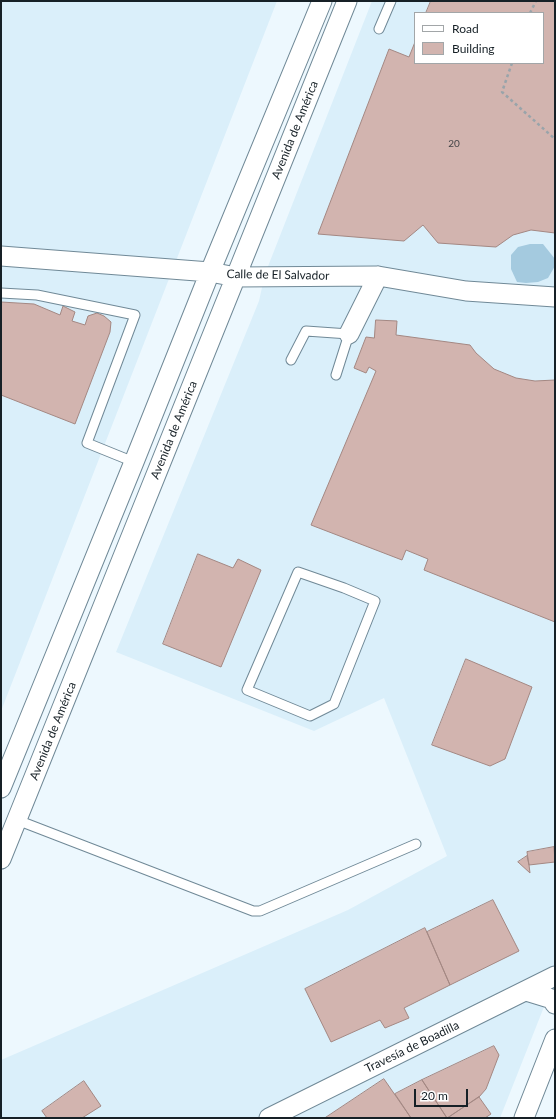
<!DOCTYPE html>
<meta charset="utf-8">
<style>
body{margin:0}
#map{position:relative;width:556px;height:1119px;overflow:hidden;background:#edf8fe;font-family:Lato,sans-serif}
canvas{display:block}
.frame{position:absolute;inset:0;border:2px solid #162026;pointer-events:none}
.legend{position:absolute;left:414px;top:12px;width:130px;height:52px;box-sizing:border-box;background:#fff;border:1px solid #a2a6a8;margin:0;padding:5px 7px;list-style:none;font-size:12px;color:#162026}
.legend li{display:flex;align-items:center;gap:8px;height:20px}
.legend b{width:20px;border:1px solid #a2a6a8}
.scale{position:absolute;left:414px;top:1089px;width:54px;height:18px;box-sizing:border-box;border:2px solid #162026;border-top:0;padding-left:5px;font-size:12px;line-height:14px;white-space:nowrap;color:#162026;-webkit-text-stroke:3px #fff;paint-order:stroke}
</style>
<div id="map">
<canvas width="556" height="1119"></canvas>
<div class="frame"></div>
<ul class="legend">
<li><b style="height:5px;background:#fff"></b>Road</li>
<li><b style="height:11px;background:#d2b4af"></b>Building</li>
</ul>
<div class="scale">20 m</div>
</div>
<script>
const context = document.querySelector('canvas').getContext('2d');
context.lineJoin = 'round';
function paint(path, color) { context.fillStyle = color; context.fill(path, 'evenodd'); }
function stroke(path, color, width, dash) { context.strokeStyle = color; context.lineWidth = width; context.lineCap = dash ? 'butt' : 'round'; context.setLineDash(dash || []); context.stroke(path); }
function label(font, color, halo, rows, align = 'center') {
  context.font = font + ' Lato,sans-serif'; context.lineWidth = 3; context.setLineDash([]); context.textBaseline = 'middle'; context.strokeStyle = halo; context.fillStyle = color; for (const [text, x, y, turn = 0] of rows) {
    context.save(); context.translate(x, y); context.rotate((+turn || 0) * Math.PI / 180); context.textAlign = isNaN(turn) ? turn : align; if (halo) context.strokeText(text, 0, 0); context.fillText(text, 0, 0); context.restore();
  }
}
paint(new Path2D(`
 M1,1H277L1,711Z
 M372,1H555V979L500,1118H1V1060L348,910L447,856L384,698L314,731L116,652L259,301L265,274ZM415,13H543V63H415Z`), '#daeffa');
paint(new Path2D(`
 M530,244H543L555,259V266L548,278L538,282L526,283L517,282L511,269V255L518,247Z`), '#a4cadf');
const building = new Path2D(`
 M431,1H555V233L531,230L513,235L496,247L438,243L423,225L404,241L318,234L389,49L409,57L415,42V63H543V13H426Z
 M1,302L34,304L60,315L63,306L75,312L72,321L85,325L88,316L97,313L104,316L111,322L110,332L75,424L1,395Z
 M376,320L397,321L396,335L470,345L476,353L494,369L516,378L535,381L555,380V622L424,570L428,559L406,550L402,560L311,525L376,371L369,367L366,373L354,368L366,337L374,338Z
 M198,554L233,568L238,559L261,570L221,667L163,644Z
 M466,659L532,687L505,759L490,766L432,745Z
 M554,847L555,862L529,865L527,852Z
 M527,856L529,865L530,873L518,862Z
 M493,900L519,951L450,985L427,932Z
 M425,928L450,985L404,1008L409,1018L385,1028L380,1020L331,1042L305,989Z
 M494,1046L499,1055L486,1089L479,1097L447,1118L422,1080Z
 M384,1079L411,1118H325Z
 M422,1080L447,1118H411L395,1094Z
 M84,1081L101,1106L82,1118H47L42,1111Z
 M479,1097L491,1114L485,1118H448Z`);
paint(building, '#d2b4af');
stroke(building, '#a48883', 1);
const lane = new Path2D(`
 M379,29L391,1
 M1,293L37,295L135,315L87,443L134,462
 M291,360L306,331L349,334L336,375
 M298,572L344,588L375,601L334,704L310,716L247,690Z
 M17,820L253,911H260L416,844`);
const street = new Path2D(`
 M1,256L210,272L236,277L378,276L466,291L555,297
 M349,334L378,276
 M1,788L134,462L210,272L322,1
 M1,859L347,1
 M526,991L552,999L555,1004
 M269,1118L555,976
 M524,1118L555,1039`);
stroke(lane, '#708997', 11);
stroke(street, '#708997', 21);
stroke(new Path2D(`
 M530,13L536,1
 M512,63L502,92L555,139`), '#99a4aa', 2.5, [3, 3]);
stroke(lane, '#fff', 9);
stroke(street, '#fff', 19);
label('10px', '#454548', null, [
 ["20",454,144]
]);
label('12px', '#162026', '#fff', [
 ["Avenida de América",295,130,-68],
 ["Calle de El Salvador",278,275,1],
 ["Avenida de América",174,430,-68],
 ["Avenida de América",53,731,-68],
 ["Travesía de Boadilla",412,1047,-26]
]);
</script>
